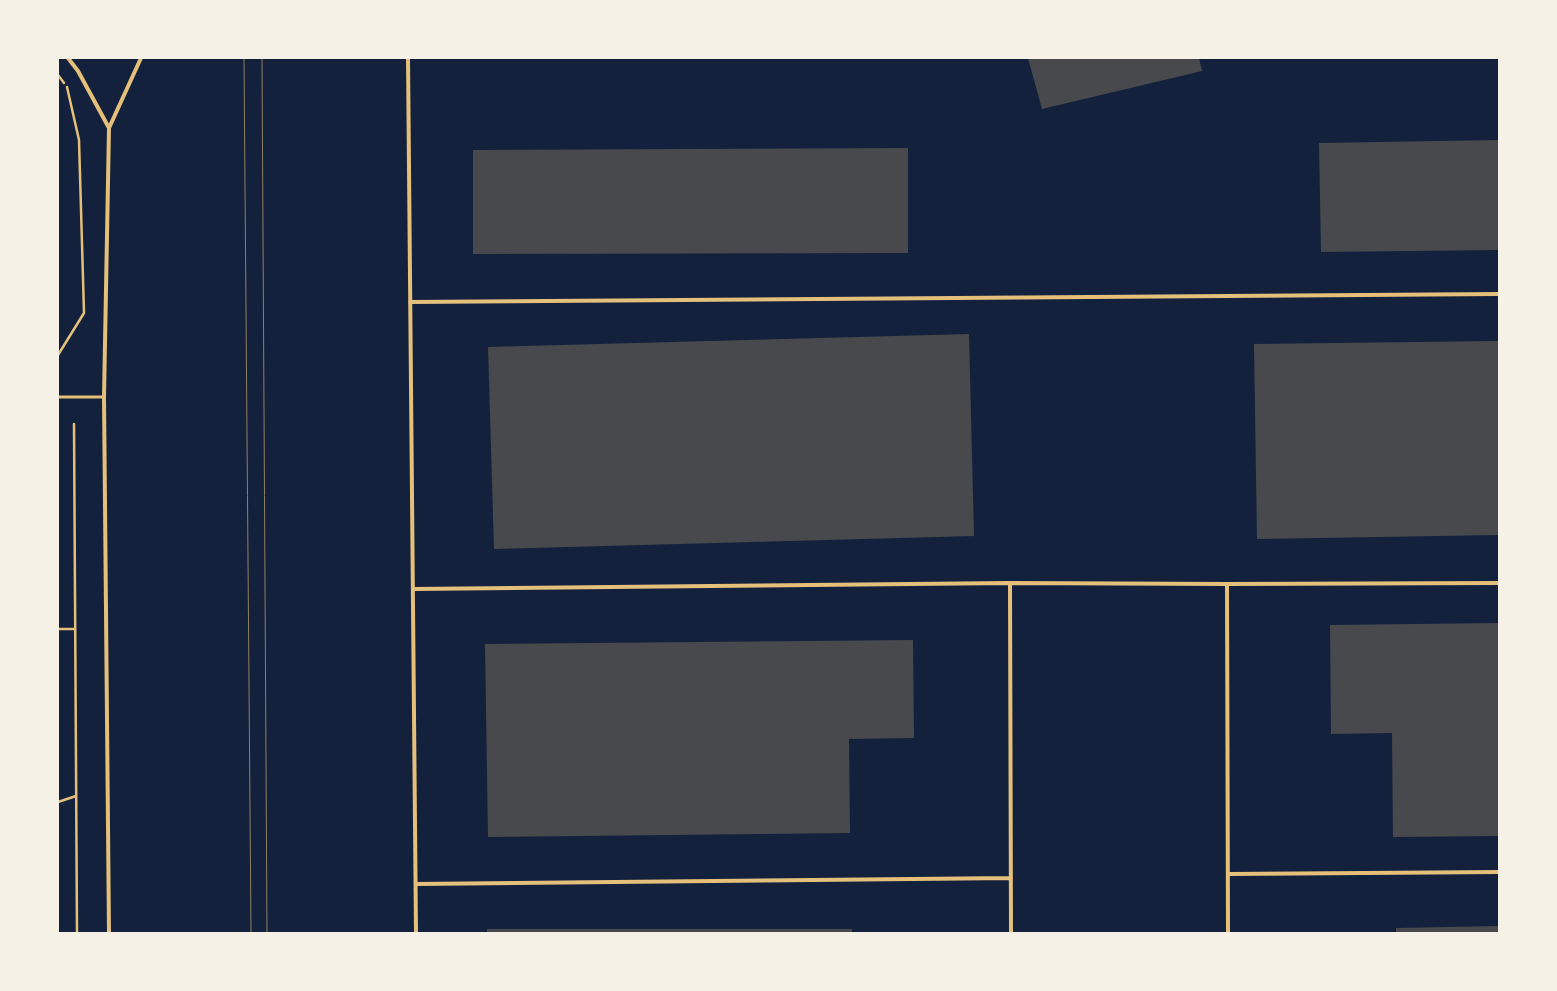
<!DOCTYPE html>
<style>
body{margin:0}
#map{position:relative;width:1557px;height:991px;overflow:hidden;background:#14213d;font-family:Quicksand,sans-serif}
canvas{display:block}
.frame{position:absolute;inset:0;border:59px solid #f6f1e7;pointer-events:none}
</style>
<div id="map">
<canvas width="1557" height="991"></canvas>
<div class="frame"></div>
</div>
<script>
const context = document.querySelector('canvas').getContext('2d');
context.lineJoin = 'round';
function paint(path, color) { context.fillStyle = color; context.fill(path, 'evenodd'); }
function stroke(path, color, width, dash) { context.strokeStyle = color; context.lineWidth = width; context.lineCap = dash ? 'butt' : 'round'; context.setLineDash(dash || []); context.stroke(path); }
paint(new Path2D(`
 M1028,58H1199L1202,71L1042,109Z
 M1499,140V250L1321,252L1319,143Z
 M908,148V253L473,254V150Z
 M969,334L974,536L494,549L488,347Z
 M1499,341V535L1257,539L1254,344Z
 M1499,623V836L1393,837L1392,733L1331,734L1330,625Z
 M913,640L914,738L849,739L850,833L488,837L485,644Z
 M1499,926V933H1396V928Z
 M487,929H852V933H487Z`), '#48494c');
stroke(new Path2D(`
 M58,75L64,83
 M58,355L84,313L79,140L67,87
 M74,424L77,933
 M58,629H75
 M58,802L76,796`), '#e5c07b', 2.5);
stroke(new Path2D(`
 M58,397H104`), '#e5c07b', 3);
stroke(new Path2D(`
 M68,58L78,71L109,128
 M408,58L416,933
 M410,302L1499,294
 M1010,583L1011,933
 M1227,584L1228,933
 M413,589L1010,583L1227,584L1499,583
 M1228,874L1499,872
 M416,884L1011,878
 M109,933L104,397L109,128L141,58`), '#e5c07b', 4);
stroke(new Path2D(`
 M244,58L251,933
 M262,58L267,933`), '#918062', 1);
</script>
